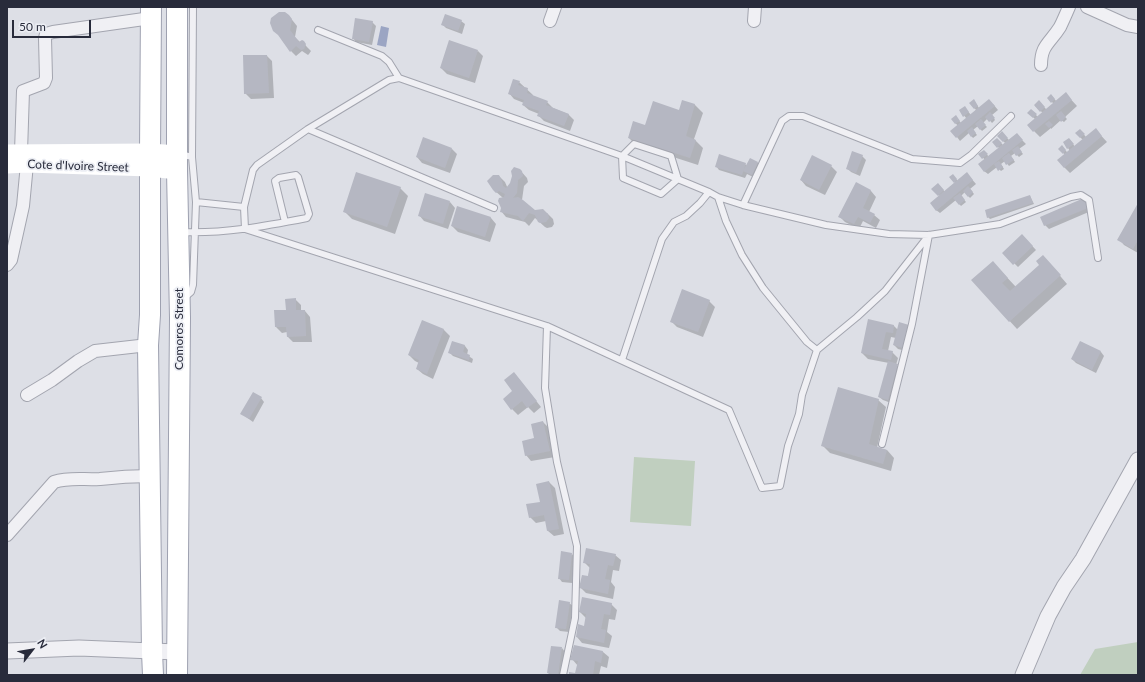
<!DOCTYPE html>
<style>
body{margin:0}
#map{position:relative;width:1145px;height:682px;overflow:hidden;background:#dddfe6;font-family:Lato,sans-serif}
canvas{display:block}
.frame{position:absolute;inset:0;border:8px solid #282b3b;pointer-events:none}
.north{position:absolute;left:12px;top:630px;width:40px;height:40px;-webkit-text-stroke:3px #eceef4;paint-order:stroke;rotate:59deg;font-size:11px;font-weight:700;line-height:16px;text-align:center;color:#282b3b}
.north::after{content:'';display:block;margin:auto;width:14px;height:18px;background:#282b3b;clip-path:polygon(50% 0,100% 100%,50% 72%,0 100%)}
.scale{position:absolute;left:12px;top:20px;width:79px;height:18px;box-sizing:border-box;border:2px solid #282b3b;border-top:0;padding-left:5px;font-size:12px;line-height:14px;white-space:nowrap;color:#282b3b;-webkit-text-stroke:3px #eceef4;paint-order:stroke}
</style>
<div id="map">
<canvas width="1145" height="682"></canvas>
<div class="frame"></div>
<div class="north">N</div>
<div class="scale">50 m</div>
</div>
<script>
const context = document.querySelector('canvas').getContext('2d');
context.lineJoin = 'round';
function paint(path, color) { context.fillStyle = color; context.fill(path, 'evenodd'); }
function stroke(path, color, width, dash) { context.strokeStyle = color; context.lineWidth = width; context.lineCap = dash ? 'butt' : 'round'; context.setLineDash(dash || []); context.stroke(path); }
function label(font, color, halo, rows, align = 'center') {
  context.font = font + ' Lato,sans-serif'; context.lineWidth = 3.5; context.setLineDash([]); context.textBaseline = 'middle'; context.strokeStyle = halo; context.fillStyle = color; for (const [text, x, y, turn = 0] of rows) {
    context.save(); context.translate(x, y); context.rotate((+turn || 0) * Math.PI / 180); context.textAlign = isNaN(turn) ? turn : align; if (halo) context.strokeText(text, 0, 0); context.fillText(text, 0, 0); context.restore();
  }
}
paint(new Path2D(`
 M634,457L695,461L691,526L630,522Z
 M1138,642V675H1080L1095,649Z`), '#c0cfbf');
paint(new Path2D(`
 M381,26L389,28L386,47L377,45Z`), '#9ba5c3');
paint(new Path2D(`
 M289,16L297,26L295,37L300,42L302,41L307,47L311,51L309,54L308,55L302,51L296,56L291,51Z
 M461,21L465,24L462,34L446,28L442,24Z
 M372,22L376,26L372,45L356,42L353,38Z
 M478,51L483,56L475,83L447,74L441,68Z
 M267,56L272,61L274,98L251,99L245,93Z
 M519,82L533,95V97L547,102L553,108L568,114L574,120L570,131L544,121L538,115L539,114L529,110L523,105L524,103L514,99L509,93Z
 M1066,94L1077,106L1065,117L1067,119L1064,122L1061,120L1051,129V128L1040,137L1028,125L1035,119L1029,113L1031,110L1038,117L1043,113L1035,106L1039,102L1047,110L1054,104L1048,98L1051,95L1057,102Z
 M683,101L695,105L703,113L694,139L703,148L698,165L636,145L629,138L680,111Z
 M975,102L979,108L993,104L998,110L992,115L995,120L992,123L988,118L983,123L987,127L982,131L978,126L973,130L977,135L973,138L969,133L960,141L957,137L958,126L952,119L957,118L961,123L967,119L960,111L966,109L971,115L976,110L971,103Z
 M1080,130L1086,137L1096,130L1107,142L1070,173L1064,167L1065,155L1060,149L1062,147L1068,153L1070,151L1068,148L1071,141L1075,147L1083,140L1076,133Z
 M1002,133L1009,140L1020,138L1026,144L1019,149L1023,154L1019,157L1015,153L1011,156L1015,162L1009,166L1005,161L1001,164L1004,169L1001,171L997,167L988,174L984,171L985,160L980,154L984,151L989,157L999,148L993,142L997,139L1003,145L1005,143L999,136Z
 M452,149L457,154L450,173L422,163L417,157Z
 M862,156L866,160L860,176L851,172L847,168Z
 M750,159L758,163L761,167L755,178L747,174L745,178L719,170L716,166L745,164L747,166Z
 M831,166L837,172L825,195L806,186L801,180Z
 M519,169L527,178L528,182L524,186L522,200L534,211L547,213L553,219L554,224L552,227L547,228L545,227L535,218L529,226L525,222L506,217L501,211L503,198L494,190L499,176L505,182L508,189Z
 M953,176L958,181L970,177L976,184L970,189L974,194L970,198L965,192L961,196L966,202L961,206L956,200L940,213L936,210L940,196L933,189L938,184L945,192L956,183L951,177Z
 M856,184L871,191L876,197L869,212L874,215L880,220L876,228L863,221L859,229L845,222L839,216Z
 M400,188L408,196L395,234L352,219L344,211Z
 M1030,196L1034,204L990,219L988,217Z
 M1084,199L1087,203L1091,211L1049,229L1045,225Z
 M450,202L455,208L448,229L424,221L419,215Z
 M1138,205V253L1124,245L1119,239Z
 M458,208L491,218L496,224L490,242L458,232L452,226Z
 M1022,235L1036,250L1018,267L1004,253Z
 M1050,264L1067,284L1017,329L972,280L1000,270L1016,287Z
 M295,299L301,305V311H305L310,317L312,342H293L288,337L287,332L282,333L276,327Z
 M709,301L715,307L703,337L677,327L671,321Z
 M869,320L894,326L898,330L906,351L898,349L894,345L896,338L891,337L888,351L892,352L898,358L896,365L901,369L891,403L883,400L879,397L889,363L868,359L862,353Z
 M422,322L444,330L450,336L433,379L423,374L417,369L419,363L415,361L409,355Z
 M453,342L465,346L468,350L467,355L473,359L472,363L453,356L450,353Z
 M1081,342L1101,352L1104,356L1096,373L1076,363L1072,359Z
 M514,373L541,407L534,413L528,407L518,415L512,409Z
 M261,398L264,402L253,422L242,414Z
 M878,400L886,407L877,448L887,450L894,458L891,471L830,453L822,445Z
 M543,422L549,428L555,457L531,461L526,455Z
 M549,482L555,488L564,534L554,536L548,531L546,521L536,523L530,517L541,503Z
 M572,554L575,558L572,583L562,582L559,578Z
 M615,555L621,560L619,571L613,570L611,582L615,587L613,599L586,593L580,587L588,577L590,568L584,562Z
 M569,603L573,606L569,632L560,631L556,627Z
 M611,604L617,610L615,620L609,619L607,632L612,636L609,648L582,643L577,637L585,627L586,618L580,612Z
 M574,646L603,652L609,657L607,668L601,666L599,675H570L576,674L578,666L572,659Z
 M562,648L565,652L562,675H550L548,673Z`), '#0003');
paint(new Path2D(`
 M279,12H285L289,15L292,19L290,30L299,42L302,40L304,41L306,44L304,49L301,50L296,46L290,52L278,35L273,31L270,23L271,18Z
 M445,14L462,20L458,31L441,25Z
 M355,18L373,21L369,42L352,39Z
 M449,40L478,50L469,78L440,68Z
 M243,55H267L269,93L244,94Z
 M513,79L520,81L518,85L528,88L527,93L548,101L546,105L569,114L564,126L537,116L539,111L522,105L524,100L508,94Z
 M1066,92L1072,100L1033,132L1027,125Z
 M1051,94L1055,99L1051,103L1047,98Z
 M974,99L978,106L974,109L969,103Z
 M989,99L995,106L956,138L950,131Z
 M682,100L695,104L686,136L696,140L690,158L628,138L633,121L645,125L653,101L679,110Z
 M1039,100L1045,107L1040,112L1034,105Z
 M965,106L969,112L963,117L959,110Z
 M1031,109L1037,114L1033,118L1027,113Z
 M1061,111L1066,117L1061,122L1056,115Z
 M990,112L995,118L989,122L985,117Z
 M956,115L960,121L955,124L951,119Z
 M981,119L986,125L980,130L975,124Z
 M1049,121L1053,125L1049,128L1045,124Z
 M972,127L976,133L971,137L967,131Z
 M1096,128L1102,136L1064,168L1057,160Z
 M1080,129L1085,134L1080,138L1075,133Z
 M1002,131L1008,138L1003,142L997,136Z
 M1017,133L1023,140L984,172L978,164Z
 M423,137L452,148L445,168L416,157Z
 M997,138L1002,143L997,148L992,142Z
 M1069,138L1074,144L1067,149L1063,142Z
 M1062,145L1066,150L1063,154L1058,149Z
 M1018,146L1022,152L1016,156L1012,150Z
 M984,150L988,154L982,159L978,154Z
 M852,151L863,155L856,173L846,169Z
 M1009,153L1014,160L1006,165L1002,158Z
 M719,154L746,163L742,175L715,167Z
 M812,155L832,165L819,190L800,180Z
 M750,158L758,162L752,175L743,171Z
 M999,161L1003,167L998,171L994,164Z
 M514,167L520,169L522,171L523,176L518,180L517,193L513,198L518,197L523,200L535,210L543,209L548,214L549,218L546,222L540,223L538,222L535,215L529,213L523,221L518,216L500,212L501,208L498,201L499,198L504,197L505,194L499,191L496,193L493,190L487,181L493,175H499L502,181L503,186L506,188L510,183L512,176L511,171Z
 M356,172L401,187L387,227L343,212Z
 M967,172L973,180L936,211L930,203Z
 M953,174L957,179L954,183L949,177Z
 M856,182L871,190L863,208L875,214L870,223L858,217L854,224L838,217Z
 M938,183L944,190L938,196L931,189Z
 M968,186L973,192L968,197L963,191Z
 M425,193L450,201L443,224L418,216Z
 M960,193L965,200L959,205L953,198Z
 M1030,195L1033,203L987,218L985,210Z
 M1084,198L1088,208L1044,226L1040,217Z
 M1138,203V240L1133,249L1117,240Z
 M457,206L491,217L485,237L451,226Z
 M1022,234L1033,246L1013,265L1002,253Z
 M1043,255L1061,275L1009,322L971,280L993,261L1008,278L1002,283L1010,291L1039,265L1036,261Z
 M682,289L710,300L698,332L670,322Z
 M296,298V310H305L306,336L287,337L286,327H275L274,310H286L285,299Z
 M868,319L894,325L893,333L886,332L882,349L893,351L891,360L861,353Z
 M422,320L444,329L427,374L416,369L419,360L408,355Z
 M899,322L909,325L903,348L893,345Z
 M452,341L465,345L463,352L470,355L469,360L448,353Z
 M1080,341L1101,351L1092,370L1071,359Z
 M888,361L898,364L888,400L878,397Z
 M514,372L537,401L527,408L522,401L511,410L503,399L512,391L504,380Z
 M838,387L879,399L869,444L887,450L883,464L821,446Z
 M253,392L262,397L249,419L240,414Z
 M543,421L550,451L525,456L522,441L534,438L531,424Z
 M549,481L559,529L547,531L544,515L529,518L526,504L540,502L536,484Z
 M586,548L616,554L613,566L608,565L605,579L610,580L608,594L579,588L582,575L588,576L590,564L583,563Z
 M561,551L572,553L569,580L558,579Z
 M582,597L612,603L610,615L604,614L601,629L606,630L604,643L576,637L578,624L584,626L586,614L579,612Z
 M559,600L570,602L566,629L555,628Z
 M574,645L603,651L601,663L595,661L593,675H569V672L575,673L578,661L570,660Z
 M551,646L562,647L558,675L547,673Z`), '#b5b7c2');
const service = new Path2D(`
 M318,30L382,56L389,62L399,78
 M399,78L622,156L709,192L718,197L726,221L742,255L763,288L807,342L817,350L802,395L799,414L788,446L780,486L762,488L729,410L547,326L245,229L244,207L253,170L257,165L308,129L389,80Z
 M308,129L494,208
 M634,144L671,156L678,179L661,194L623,178L622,156Z
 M180,154L192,157L196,202L244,207
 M192,157L193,7
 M718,197L743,205L826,225L889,234L929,235L1000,224L1071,197L1081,195L1089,200L1098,258
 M743,205L782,121L789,116H803L912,159L960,163L971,155L1011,116
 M180,232C223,234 266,226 307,218L309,214L298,177L296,175L279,178L275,181L285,222
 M184,298L191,292L193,285L196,202
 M547,326L545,388L557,462L577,546L575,618L563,675
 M817,350L857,317L885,291L929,235L912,324L882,444
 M622,360L662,239L674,222L686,216L700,203L709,192`);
const minor = new Path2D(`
 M1087,7L1127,25L1138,27
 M550,21L555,7
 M754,21L755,7
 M1041,65C1041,45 1050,43 1060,27C1063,21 1066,14 1069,7
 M21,152L23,91L44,83L46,78L45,38L46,34L53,32L151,18
 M7,265L11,260L23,206L27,164
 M27,395L52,380L78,361L95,351L148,345
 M7,535L54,482C69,477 84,480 100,479C117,477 133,476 150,476`);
const tertiary = new Path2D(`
 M7,651L79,648L177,652
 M1023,675L1048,616L1064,587L1083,559L1138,460`);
const primary = new Path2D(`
 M151,7L150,152V315L148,345L152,652L153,675
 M177,675L180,318L177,171V7`);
stroke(service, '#a3a5af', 8);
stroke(minor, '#a3a5af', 14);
stroke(tertiary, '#a3a5af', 17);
stroke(primary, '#9ea1b0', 22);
stroke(service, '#f0f0f4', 6);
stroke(minor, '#f0f0f4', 12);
stroke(tertiary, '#f0f0f4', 15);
stroke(new Path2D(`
 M7,153L150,152L177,154
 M7,165L27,164L150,168L177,171`), '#fff', 17);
stroke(primary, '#fff', 20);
label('12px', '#282b3b', '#eceef4', [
 ["Cote d'Ivoire Street",78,166,2],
 ["Comoros Street",179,329,-90]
]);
</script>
